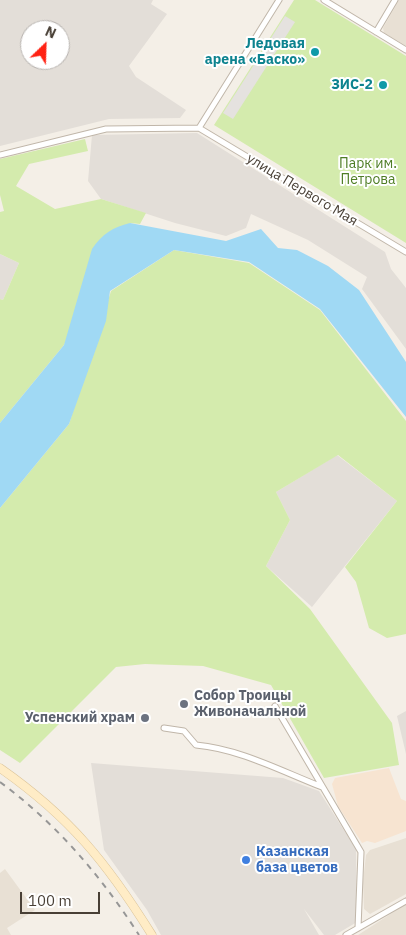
<!DOCTYPE html>
<meta charset="utf-8">
<style>
body{margin:0}
#map{position:relative;width:406px;height:935px;overflow:hidden;background:#f4efe7;font-family:"IBM Plex Sans",sans-serif}
canvas{display:block}
.north{position:absolute;left:20px;top:20px;width:50px;height:50px;box-sizing:border-box;background:#fff;border:1px solid #b6b2ae;border-radius:50%;rotate:24deg;font-size:14px;font-weight:700;line-height:20px;text-align:center;color:#483f35}
.north::after{content:'';display:block;margin:auto;width:18px;height:22px;background:#ff2213;clip-path:polygon(50% 0,100% 100%,50% 72%,0 100%)}
.scale{position:absolute;left:20px;top:892px;width:80px;height:22px;box-sizing:border-box;border:2px solid #483f35;border-top:0;padding-left:6px;font-size:15px;line-height:18px;white-space:nowrap;color:#483f35;-webkit-text-stroke:4px #fff;paint-order:stroke}
</style>
<div id="map">
<canvas width="406" height="935"></canvas>
<div class="north">N</div>
<div class="scale">100 m</div>
</div>
<script>
const context = document.querySelector('canvas').getContext('2d');
context.lineJoin = 'round';
function paint(path, color) { context.fillStyle = color; context.fill(path, 'evenodd'); }
function stroke(path, color, width, dash) { context.strokeStyle = color; context.lineWidth = width; context.lineCap = dash ? 'butt' : 'round'; context.setLineDash(dash || []); context.stroke(path); }
function label(font, color, halo, rows, align = 'center') {
  context.font = font + ' "IBM Plex Sans",sans-serif'; context.lineWidth = 4; context.setLineDash([]); context.textBaseline = 'middle'; context.strokeStyle = halo; context.fillStyle = color; for (const [text, x, y, turn = 0] of rows) {
    context.save(); context.translate(x, y); context.rotate((+turn || 0) * Math.PI / 180); context.textAlign = isNaN(turn) ? turn : align; if (halo) context.strokeText(text, 0, 0); context.fillText(text, 0, 0); context.restore();
  }
}
paint(new Path2D(`
 M399,0H406V46L384,33L383,28Z
 M406,838V894L370,914L364,909L363,881L366,855L370,850Z
 M5,869L35,910L7,928L11,935H0V873Z
 M406,904V935H358Z`), '#e8e0d4');
paint(new Path2D(`
 M389,768L401,799L406,801V831L375,843L367,841L362,843L338,806L332,784L335,778Z`), '#f7e4d1');
paint(new Path2D(`
 M0,0H153L151,4L167,14L129,66L136,77L186,110L180,118L109,119L0,146ZM30,30H60V60H30Z
 M197,133L385,252L391,269L406,288V349L362,289L367,277L308,240L251,214L246,228L226,236L175,223L101,199L88,181L92,135Z
 M0,254L19,263L3,300L0,299Z
 M337,455L397,501L312,607L266,566L290,520L276,492Z
 M406,711V754L397,716Z
 M91,763L283,778L319,791L356,849L357,922L335,935H324L304,909L319,935H161L147,910L104,850Z`), '#e3ded8');
paint(new Path2D(`
 M294,0H315L406,56V243L214,125Z
 M85,139L88,151L29,164L16,186L55,209L101,199L146,213L140,224L130,223L64,345L0,423V299L3,300L19,263L0,254V212L4,211L0,195V159Z
 M174,250L249,263L320,310L406,421V634L387,638L369,628L356,582L345,567L397,501L338,455L276,492L290,520L266,566L310,609L392,723L399,765L324,778L271,685L203,666L145,664L116,667L20,763L0,750V508L69,424L111,291Z`), '#d4ebad');
paint(new Path2D(`
 M285,16L295,22L233,119L223,113Z`), '#e5e2df');
paint(new Path2D(`
 M130,223L226,241L261,229L278,248L297,250L328,266L359,290L406,362V417L320,309L249,262L174,250L110,291L106,321L69,424L0,508V423L64,345L92,249C102,234 113,227 130,223Z`), '#a0d9f4');
const street = new Path2D(`
 M324,0L406,50
 M376,32L395,0
 M199,128L406,252
 M199,128L279,0
 M0,155L106,129L199,128
 M275,706L361,852L358,928
 M164,728L184,731L196,745C240,749 281,771 322,787
 M346,935L406,901`);
const secondary = new Path2D(`
 M0,768C70,817 107,863 152,935`);
stroke(street, '#c0b6a9', 7);
stroke(secondary, '#dac296', 9);
stroke(street, '#fff', 5);
stroke(secondary, '#ffecc6', 8);
stroke(new Path2D(`
 M0,782C57,824 101,876 139,935`), '#969696', 2, [6, 6]);
for (const [x, y, r, color] of [
 [315,52,5,"#0f9aa8"],
 [383,85,5,"#0f9aa8"],
 [184,704,5,"#6b7280"],
 [145,718,5,"#6b7280"],
 [246,860,5,"#3f7fe0"]
]) { const dot = new Path2D(); dot.arc(x, y, r, 0, 2 * Math.PI); context.fillStyle = color; context.fill(dot); stroke(dot, '#fff', 2); }
label('bold 14px', '#0d838f', '#fff', [
 ["Ледовая",305,44],
 ["арена «Баско»",305,60],
 ["ЗИС-2",373,85]
], 'right');
label('14px', '#4e7d25', '#fff', [
 ["Парк им.",368,164],
 ["Петрова",368,180]
]);
label('14px', '#483f35', '#fff', [
 ["улица Первого Мая",302,190,31]
]);
label('bold 14px', '#5b616d', '#fff', [
 ["Собор Троицы",194,696],
 ["Живоначальной",194,712],
 ["Успенский храм",135,718,"right"]
], 'left');
label('bold 14px', '#366cbe', '#fff', [
 ["Казанская",256,852],
 ["база цветов",256,868]
], 'left');
</script>
